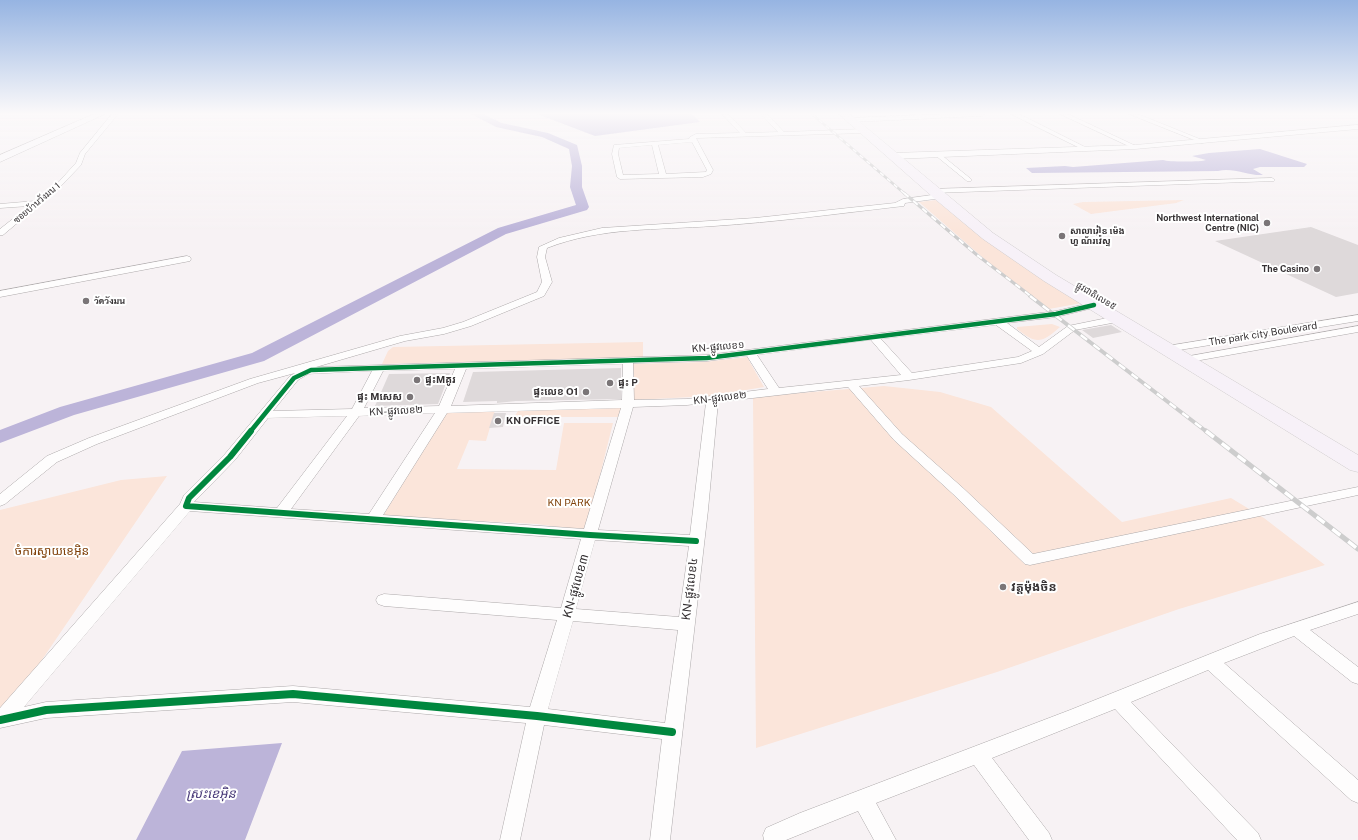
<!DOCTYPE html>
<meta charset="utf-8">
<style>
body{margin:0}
canvas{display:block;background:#f7f2f4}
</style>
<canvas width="1358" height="840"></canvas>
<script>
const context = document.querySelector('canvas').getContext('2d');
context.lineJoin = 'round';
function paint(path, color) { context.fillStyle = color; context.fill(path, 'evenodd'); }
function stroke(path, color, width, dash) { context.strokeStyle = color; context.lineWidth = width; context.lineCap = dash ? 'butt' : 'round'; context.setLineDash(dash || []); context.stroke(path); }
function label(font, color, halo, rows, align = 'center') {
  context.font = font + ' "Public Sans","Noto Sans Khmer",Sarabun,sans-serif'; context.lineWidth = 4; context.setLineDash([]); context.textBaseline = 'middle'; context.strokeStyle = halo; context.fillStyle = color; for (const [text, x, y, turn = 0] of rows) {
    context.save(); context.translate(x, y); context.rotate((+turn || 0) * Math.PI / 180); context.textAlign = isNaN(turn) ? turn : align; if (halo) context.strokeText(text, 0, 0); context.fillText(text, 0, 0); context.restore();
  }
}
paint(new Path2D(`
 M936,200L989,242L1082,303L1049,309L996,269L919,202Z
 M1184,200L1176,203L1091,214L1073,204L1083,202Z
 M1052,324L1060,327C1041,344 1036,344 1017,329V327Z
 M643,342V358L382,364L388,351L393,347Z
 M747,357L764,387L710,396L634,400L633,364L705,362Z
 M884,386L940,392L991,407L1122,522L1231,498L1264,518L1325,565L1179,609L997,672L756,748L753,397Z
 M623,405L619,417H514L520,408Z
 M496,407L486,441L469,440L457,469L556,470L564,423H613L586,531L537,524L383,516L446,410Z
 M167,476L1,720H0V510L121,480Z`), '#fbe5da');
paint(new Path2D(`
 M537,114H692L700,122L595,136Z
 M1260,149L1307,164L1304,167H1260L1253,169L1263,175C1248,176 1233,167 1218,171L1032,173L1026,168L1065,166L1073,167L1163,160C1168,162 1202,162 1206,160L1192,156L1209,153Z
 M282,743L245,840H136L182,751Z`), '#bcb4d9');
paint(new Path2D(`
 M471,114H483L502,123L548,133L577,145L582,166V187L589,207L587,210L506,234L264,361L74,415L0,443V430L60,407L252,353L498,228L576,205L570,187L572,166L569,149L542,137L496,127Z`), '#bcb4d9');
paint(new Path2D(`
 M1311,227L1358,245V293L1336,297L1215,241Z
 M1111,325L1122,332L1093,338L1082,330Z
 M621,368V399L516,401L497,403V401L463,402L473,372Z
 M450,373L438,404L375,406L389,374Z
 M494,413H506L503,427L489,428Z`), '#ded9da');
const minor = new Path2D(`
 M112,114H118L85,154L81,165L59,188L3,235H0V229L29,206L0,208V204L35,201L55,186L76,163L80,153Z
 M722,114H728L746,133L778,132L761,114H767L784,132L864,129L867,131L864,133L697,138H696L713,170L711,174L703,177L620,179L617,177L612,154L614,145L689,139L690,137L696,134L740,133ZM692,142L707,170L706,172L666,174L658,145ZM652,145L659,174L623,175L618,154L619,148Z
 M941,114H985L982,116L851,122L848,120L851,118Z
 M1011,114H1019L1087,148L1082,149Z
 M1060,114H1068L1138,147L1133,148Z
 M1129,114H1138L1207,142L1202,143Z
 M935,153H939L971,179V181H967L935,155Z
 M1272,178L1275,180L1274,181L933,193L929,191L933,189Z
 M939,194H942V198L905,203L904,206L895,207C835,214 775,222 714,226C657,230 601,227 547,248L545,257L552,282L544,296L471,326L444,334L405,341L316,367L707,355L1056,311L1094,302L1097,303L1099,305L1097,307L1056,317L1007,323L1039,347L1068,326L1117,316L1122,319L1117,322L1075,330L1043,354L1021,363L909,380L859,386L902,434L963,488L1033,554L1358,487V495L1030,565L1025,564L953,494L894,440L848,387L718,402L708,510L670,840H650L662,739L544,725L520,840H500L526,723L293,702L46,718L0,728V708L180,504L184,495L225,454L290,376L295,373L258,383L97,444L57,462L5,504L0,506V494L47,456L89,438L250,379L400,336L443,328L463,322L537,292L542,282L537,257L539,247L559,238L602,228L755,218L895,203L903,199ZM996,325L1032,351L1018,357L912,373L881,339ZM871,340L901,375L779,388L757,355ZM747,356L768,389L687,399L634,400L633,363L707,361ZM623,364L622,400L451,406L466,369ZM455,369L439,406L364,408L383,371ZM372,371L352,409L273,411L298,380L308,374ZM706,403L690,535L598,530L633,407L687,405ZM621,408L584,529L383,515L447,413ZM435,413L369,514L291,509L359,416ZM347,416L277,508L194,502L235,460L268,418ZM190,511L581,539L561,608L384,594L378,596L376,600L378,604L384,606L557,620L530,707L293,686L46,702L24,707ZM595,540L689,546L679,617L576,609ZM573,621L678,630L665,723L548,709Z
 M187,256L190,257L191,259L190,261L0,297V291Z
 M1358,315V321L1167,352L1162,349L1167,346Z
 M1358,326V332L1184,363L1179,360L1184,357Z
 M1358,602V614L1310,630L1358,667V684L1352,682L1294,636L1224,663L1358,780V803L1351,800L1208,670L1131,702L1258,833L1261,840H1237L1115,709L992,758L1049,833L1052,840H1029L974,765L876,803L896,840H874L858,811L786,840H764L763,835L766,828L800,813L1070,710L1260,634Z`);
const tertiary = new Path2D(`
 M1358,125V129L1135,149L893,159L889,156L893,153L1135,145Z`);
const secondary = new Path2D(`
 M94,114H105L0,162V155Z`);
const trunk = new Path2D(`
 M839,114H850L993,233L1056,275L1358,455V472L1350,470L1044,281L983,239L935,199Z`);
stroke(minor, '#ada9aa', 1);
stroke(tertiary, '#ada9aa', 1);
stroke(secondary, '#ada9aa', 1);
stroke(trunk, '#d0cdce', 1);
paint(minor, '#fefdfd');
paint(tertiary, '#fefdfd');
paint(secondary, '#fbf9fb');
paint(trunk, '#f7f1f8');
const railFar3 = new Path2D(`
 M812,114L905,194`);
const railFar2 = new Path2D(`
 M904,193L977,255L1032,297`);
const railFar1 = new Path2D(`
 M1030,296L1207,432`);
const rail = new Path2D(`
 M1206,431L1358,549`);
stroke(railFar3, '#cdcdcd', 2.5);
stroke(railFar2, '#cdcdcd', 3);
stroke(railFar1, '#cdcdcd', 4);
stroke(rail, '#cdcdcd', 5);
stroke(railFar3, '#fff', 1.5, [4.5]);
stroke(railFar2, '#fff', 2, [6]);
stroke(railFar1, '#fff', 2.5, [8]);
stroke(rail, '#fff', 3.5, [10]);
stroke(new Path2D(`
 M250,432L294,378L311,370L707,358L1056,314L1094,305`), '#00873e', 4.5);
stroke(new Path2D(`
 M251,431L230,457L189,498L186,506L590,535L696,541`), '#00873e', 6);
stroke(new Path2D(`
 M0,720L46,710L293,694L537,716L672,732`), '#00873e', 8);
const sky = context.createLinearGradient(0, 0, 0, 232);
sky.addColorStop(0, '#96b4e2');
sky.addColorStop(0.49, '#fbf9fa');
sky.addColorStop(1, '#fbf9fa00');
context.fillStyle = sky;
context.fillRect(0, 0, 1358, 232);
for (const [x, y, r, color] of [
 [1267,223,4,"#7a7577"],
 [1062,236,4,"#7a7577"],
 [1317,269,4,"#7a7577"],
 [86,301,4,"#7a7577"],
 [417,380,4,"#7a7577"],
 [610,383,4,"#7a7577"],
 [586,392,4,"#7a7577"],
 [410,397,4,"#7a7577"],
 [498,421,4,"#7a7577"],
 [1003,587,4,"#7a7577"]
]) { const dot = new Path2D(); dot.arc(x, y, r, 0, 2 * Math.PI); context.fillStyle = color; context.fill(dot); stroke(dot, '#fff', 1.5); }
label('9px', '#363234', '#fff', [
 ["ซอยบ้านวังมน 1",37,203,-40],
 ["ផ្លូវជាតិលេខ៥",1096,296,31]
]);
label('bold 9px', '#363234', '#fff', [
 ["Northwest International",1259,218],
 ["Centre (NIC)",1259,228],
 ["សាលារៀន ម៉េង",1070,231,"left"],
 ["ហួ ណ័រវ៉េស្ទ",1070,241,"left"],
 ["The Casino",1309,269],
 ["วัดวังมน",94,301,"left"]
], 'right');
label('10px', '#363234', '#fff', [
 ["The park city Boulevard",1263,334,-9],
 ["KN-ផ្លូវលេខ១",718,347,-5],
 ["KN-ផ្លូវលេខ២",720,398,-7],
 ["KN-ផ្លូវលេខ២",396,411,-3]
]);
label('bold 10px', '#363234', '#fff', [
 ["ផ្ទះMគូរ",425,380],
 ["ផ្ទះ P",618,383],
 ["ផ្ទះលេខ O1",578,392,"right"],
 ["ផ្ទះ Mសេស",402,397,"right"],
 ["KN OFFICE",506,421]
], 'left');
label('10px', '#7f4009', '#fff', [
 ["KN PARK",569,503]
]);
label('12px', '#7f4009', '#fff', [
 ["ចំការស្វាយខេអ៊ិន",52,551]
]);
label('12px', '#363234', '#fff', [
 ["KN-ផ្លូវលេខ៣",576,586,-74],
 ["KN-ផ្លូវលេខ៤",690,589,-83]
]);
label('bold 12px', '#363234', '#fff', [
 ["វត្តម៉ុងចិន",1011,587]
], 'left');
label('italic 13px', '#463777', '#fff', [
 ["ស្រះខេអ៊ិន",211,794]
]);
</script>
